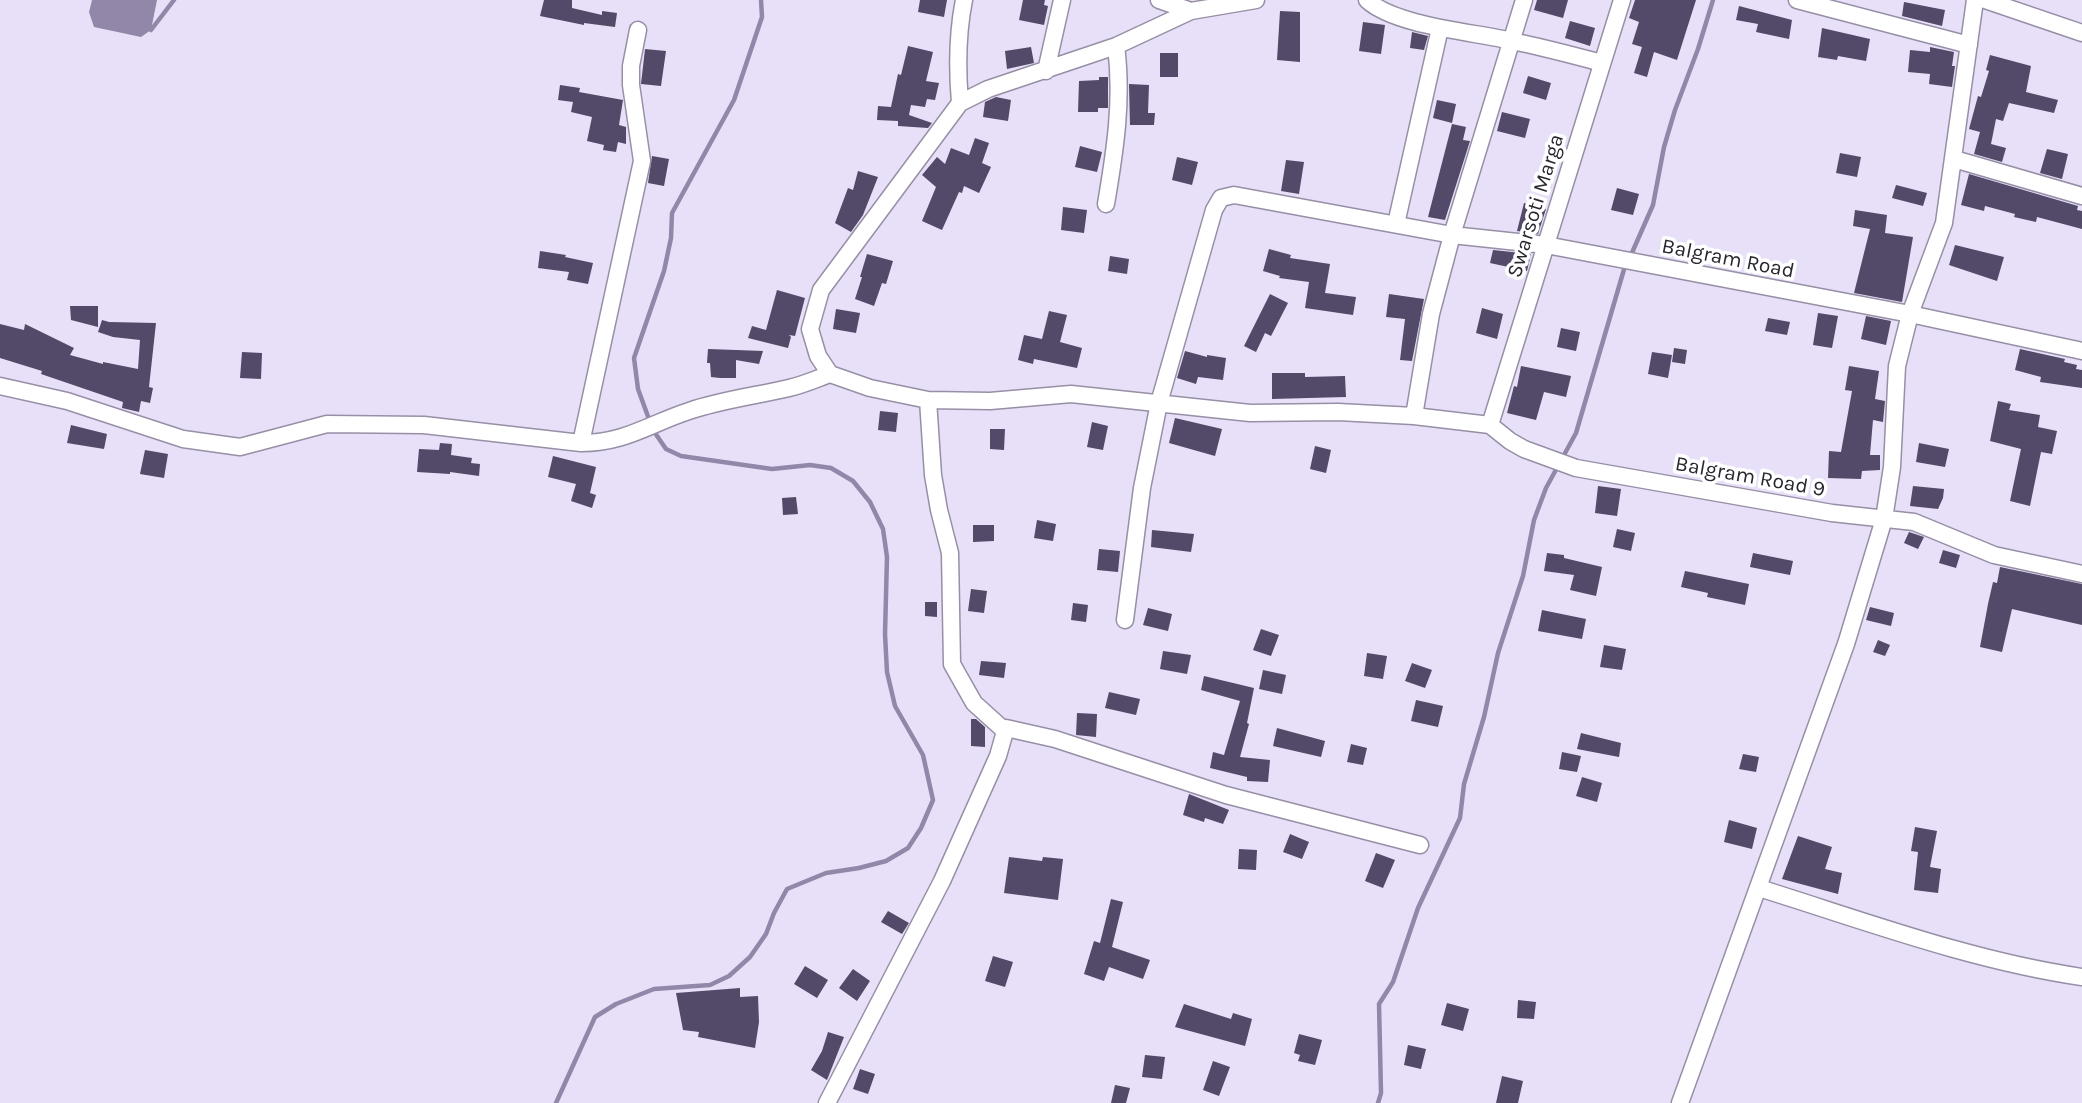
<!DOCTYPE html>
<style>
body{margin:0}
canvas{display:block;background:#e7e0f8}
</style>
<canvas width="2082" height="1103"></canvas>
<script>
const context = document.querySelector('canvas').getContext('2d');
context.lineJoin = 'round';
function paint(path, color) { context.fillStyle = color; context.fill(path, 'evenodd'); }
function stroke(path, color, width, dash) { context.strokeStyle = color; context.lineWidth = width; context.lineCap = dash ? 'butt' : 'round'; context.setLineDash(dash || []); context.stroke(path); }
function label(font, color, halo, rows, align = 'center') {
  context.font = font + ' Karla,sans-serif'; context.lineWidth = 7; context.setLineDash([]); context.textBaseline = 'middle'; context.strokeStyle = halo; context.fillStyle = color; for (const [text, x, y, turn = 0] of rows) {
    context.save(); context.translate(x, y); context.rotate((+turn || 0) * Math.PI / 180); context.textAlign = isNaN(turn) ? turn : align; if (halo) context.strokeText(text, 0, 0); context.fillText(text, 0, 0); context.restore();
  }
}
paint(new Path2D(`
 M92,0H157L151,30L141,37L94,27L89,12Z`), '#9287a9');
stroke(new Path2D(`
 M151,30L174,0
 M1631,255L1653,205L1664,147L1675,110L1698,49L1713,0
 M650,422L638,389L634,358L664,271L671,238L672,213L734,100L762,17L761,0
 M556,1103L595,1017L616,1004L654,989L710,985L729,976L750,957L766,934L774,913L787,889L826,873L859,868L886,861L908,848L921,828L933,800L923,755L895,706L887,672L885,634L887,557L883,529L870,502L853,481L831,468L810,465L772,469L681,456L666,449L653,430
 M1378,1103L1381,1093L1379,1004L1393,982L1418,908L1460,818L1464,784L1484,717L1498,653L1523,576L1534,520L1546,488L1576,433L1625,266`), '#9287a9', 4.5);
paint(new Path2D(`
 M544,0H572V8L602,15V11L617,13L615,27L584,23V25L540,16Z
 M920,0H947L944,17L918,12Z
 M1023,0H1045L1044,5L1048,6L1044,25L1019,20Z
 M1537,0H1568L1563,18L1534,10Z
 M1635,0H1696L1677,60L1654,52L1647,77L1634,73L1642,47L1632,44L1639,22L1629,18Z
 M1904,2L1945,10L1942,26L1902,16Z
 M1739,6L1792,20L1789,39L1756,32L1758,24L1736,20Z
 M1280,11L1300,12V62L1277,60Z
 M1570,21L1595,28L1590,46L1565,38Z
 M1363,22L1385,25L1381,54L1359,51Z
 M1822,28L1870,39L1866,61L1838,56L1837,60L1818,57Z
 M1412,32L1428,36L1424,50L1410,48Z
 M908,46L933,52L926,81L939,83L935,100L927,99L925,107L911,105L909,115L932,123L928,128L898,126V121L877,120L878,106L891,107L898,74L901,75Z
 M1031,47L1034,63L1007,69L1005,51Z
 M1930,47L1954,52L1952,66H1955L1952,87L1929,84L1930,74L1908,72L1910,50L1930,52Z
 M645,49L666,51L661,86L641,84Z
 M1160,53H1178V77H1160Z
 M1990,55L2031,66L2026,92L2058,100L2054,113L2009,103L2003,121L1996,119L1991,144L2006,148L2002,162L1974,154L1980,132L1969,129L1978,96L1981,97L1989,71L1986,70Z
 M1528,76L1551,83L1546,100L1523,93Z
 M1099,77H1108V108H1098V112H1078L1079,81L1099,80Z
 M1129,84L1149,85L1148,113H1155L1154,125H1130Z
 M560,85L580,88L579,92L623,100L619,125L626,127V144L618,142L616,152L603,150L604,145L587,141L592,117L571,112L573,102L558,100Z
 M996,97L1011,100L1008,121L983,117L985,102Z
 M1437,100L1456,104L1452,123L1433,118Z
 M1502,112L1530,119L1525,138L1497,131Z
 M1452,124L1466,127L1463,140L1470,141L1445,220L1428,217Z
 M975,138L989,143L982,163L991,167L979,193L964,186L962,193L959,192L942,230L922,221L936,187L922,175L937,157L945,164L951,148L969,155Z
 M1080,146L1102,152L1097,172L1075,167Z
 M2047,149L2068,154L2062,179L2040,173Z
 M1840,153L1861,157L1857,177L1836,173Z
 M652,156L669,159L664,186L648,183Z
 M1177,157L1198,162L1192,185L1172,180Z
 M1286,160L1304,162L1299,194L1281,191Z
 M858,171L878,177L863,215L851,232L835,223L848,188L853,190Z
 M1969,174L2078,206L2077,210L2082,211V229L2037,217L2036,222L2014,217L2015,214L1985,206L1984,211L1961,205Z
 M1896,185L1927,193L1923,206L1892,198Z
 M1617,188L1639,194L1633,215L1611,210Z
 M1524,203L1546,209L1538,234L1517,231Z
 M1063,207L1087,210L1084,233L1061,230Z
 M1855,210L1887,215L1885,233L1913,237L1902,302L1854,293L1870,229L1853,226Z
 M1955,245L2004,257L1997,281L1949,265Z
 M1269,249L1291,255L1290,258L1330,264L1325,293L1356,297L1353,315L1305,308L1309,282L1279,278L1280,276L1263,271Z
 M1493,250L1531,254L1527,271L1490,263Z
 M540,251L566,255L565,257L593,263L588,284L567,280L569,272L538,268Z
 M867,254L893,261L886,284L882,283L874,306L855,299L862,277H860Z
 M1110,256L1129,259L1127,274L1108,271Z
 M777,290L805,298L795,336L789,335L791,337L788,348L748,338L752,326L766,330Z
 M1270,294L1288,303L1271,336L1265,333L1256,352L1244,346Z
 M1389,294L1424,299L1412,361L1400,360L1405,319L1386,317Z
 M70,306H98V327L71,320Z
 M1482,308L1503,314L1497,339L1476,333Z
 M836,309L860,313L856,333L833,329Z
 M1049,311L1067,315L1060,342L1082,348L1077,368L1034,359L1033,364L1018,360L1024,335L1042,339Z
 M1818,313L1838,316L1832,348L1813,345Z
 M1866,316L1891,321L1886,345L1861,339Z
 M1768,318L1790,322L1787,335L1765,331Z
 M102,320L109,322L156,323L149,387L153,388L150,403L141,401L139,412L122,408L123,402L41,374L42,371L0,358V324L24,330L25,324L74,348L70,355L103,364V362L138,369L140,340L113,337L98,332Z
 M1561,328L1580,332L1576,351L1557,347Z
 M1674,348L1687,350L1685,364L1672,362Z
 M708,349L736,350L763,351L759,364L736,360V378H720L711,377L710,363H707Z
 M2020,349L2065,359L2064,362L2077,365L2076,369L2082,370V388L2040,382L2041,377L2015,370Z
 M1185,351L1207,357V355L1226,358L1223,380L1198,377L1196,384L1177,378Z
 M242,352L262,353L261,379L240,378Z
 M1652,352L1672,355L1668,378L1648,374Z
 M1521,366L1571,376L1566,397L1544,392L1536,420L1507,413L1514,386L1517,387Z
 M1849,366L1879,371L1875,399L1885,401L1883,422L1873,420L1870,455H1880V470L1862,471L1861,479L1828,478L1829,451L1841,452L1852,391L1845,390Z
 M1272,373H1305V377L1345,376L1346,397L1272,399Z
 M1998,401L2011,404L2009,410L2040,415L2038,427L2057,431L2052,454L2041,452L2030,506L2010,501L2021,449L1990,441Z
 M880,411L898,413L896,432L878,430Z
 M1175,418L1222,429L1215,456L1169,443Z
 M1092,422L1108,426L1103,450L1087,447Z
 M71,425L107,434L104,449L67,443Z
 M990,429H1005L1004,450L990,449Z
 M440,443L452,444L451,455L472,458L471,463L480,464L479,476L450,472V474L417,472L419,449L439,450Z
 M1919,443L1949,449L1945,467L1916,462Z
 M1315,446L1331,450L1326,473L1310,469Z
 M145,450L168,454L164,478L140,474Z
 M553,456L596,467L590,493L596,495L592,508L571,501L576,484L548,477Z
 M1598,486L1621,489L1617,516L1595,513Z
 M1913,486L1944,489L1943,498L1938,509L1910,506Z
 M796,497L798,514L783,515L782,498Z
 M1037,520L1056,524L1053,541L1034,538Z
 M973,525H994V541L973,542Z
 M1617,529L1635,533L1631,551L1613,547Z
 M1152,530L1194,534L1191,552L1151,547Z
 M1909,532L1924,537L1918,549L1904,543Z
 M1099,549L1120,551L1118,572L1097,570Z
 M1943,550L1960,555L1956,568L1939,563Z
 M1547,553L1564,555V558L1602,567L1596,596L1570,590L1574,575L1544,571Z
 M1753,553L1793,561L1790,575L1750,567Z
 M2000,567L2082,584V625L2012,609L2002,652L1980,647L1988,604L1993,582L1997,583Z
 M1685,571L1749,584L1745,605L1707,597L1708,593L1681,587Z
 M971,589L987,591L984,613L968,611Z
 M925,602H937V617L925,616Z
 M1073,603L1088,605L1086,622L1071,620Z
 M1870,607L1894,613L1891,626L1866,620Z
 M1148,608L1172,614L1168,631L1143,625Z
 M1542,610L1586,619L1582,639L1538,631Z
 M1261,629L1279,635L1271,656L1253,650Z
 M1878,640L1890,645L1885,656L1873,652Z
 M1604,645L1626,649L1622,670L1600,667Z
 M1163,651L1191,655L1187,674L1160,669Z
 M1367,653L1387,656L1383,679L1364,676Z
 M981,661L1006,663L1004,678L979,675Z
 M1412,663L1432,670L1425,688L1405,681Z
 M1263,670L1286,675L1282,694L1259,689Z
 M1204,676L1254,688L1247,723L1249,724L1240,757L1270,760L1268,782L1247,781V777L1210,768L1213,752L1224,755L1240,701L1201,690Z
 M1109,692L1140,699L1136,715L1105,708Z
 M1416,700L1443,706L1438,727L1411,721Z
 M1077,713L1097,714L1096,737L1076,735Z
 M971,719H976L985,727V747L971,746Z
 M1277,728L1325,741L1321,757L1273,746Z
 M1581,733L1621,743L1619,757L1577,749Z
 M1351,744L1367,748L1363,765L1347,762Z
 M1562,752L1581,756L1577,772L1559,769Z
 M1743,754L1759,757L1756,772L1739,769Z
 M1582,777L1602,783L1597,802L1576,796Z
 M1189,794L1229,810L1223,824L1205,818L1204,822L1183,815Z
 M1729,820L1757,828L1752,849L1724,842Z
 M1915,827L1937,831L1930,867L1941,869L1938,893L1914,890L1918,852L1911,851Z
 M1290,834L1309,842L1302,859L1283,852Z
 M1798,836L1832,847L1825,869L1842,873L1838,894L1782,879Z
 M1239,849L1257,850L1256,870L1238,869Z
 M1376,853L1395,860L1383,888L1365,881Z
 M1009,857L1042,861L1043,857L1063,859L1058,900L1004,893Z
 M1111,899L1123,902L1112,947L1150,960L1143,979L1109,967L1104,981L1084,974L1094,941L1100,943Z
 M888,911L909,923L902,934L881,922Z
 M993,956L1013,962L1005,987L985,981Z
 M805,966L828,980L817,998L794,984Z
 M853,969L870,981L857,1001L839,988Z
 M740,988V997L758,996L759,1022L755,1048L698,1037L699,1032L683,1030L676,993Z
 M1518,1000L1536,1002L1534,1019L1517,1018Z
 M1447,1003L1469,1009L1463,1031L1441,1025Z
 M1184,1004L1231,1019L1233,1013L1252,1019L1245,1046L1175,1027Z
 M828,1032L844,1037L827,1080L811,1070L822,1051Z
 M1299,1034L1322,1040L1315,1065L1298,1061L1300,1055L1294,1053Z
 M1408,1045L1426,1049L1421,1069L1404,1065Z
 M1145,1055L1165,1057L1162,1079L1142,1077Z
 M1213,1061L1230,1067L1219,1096L1203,1090Z
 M860,1069L875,1074L868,1094L853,1089Z
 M1502,1076L1523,1081L1518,1103H1496Z
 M1115,1085L1130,1088L1126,1103H1111Z`), '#534968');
const minor = new Path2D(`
 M1159,0L1191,11
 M1256,0L1191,11L1116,46L988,89L960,103L821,290L810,329L818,356L830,374L870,388L928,400L990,401L1071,394L1250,413L1338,412L1414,416L1431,314L1452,235L1524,0
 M1367,0C1395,26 1474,32 1512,41C1542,47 1572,55 1602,63
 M1797,0L1969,45
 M1985,0L2082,33
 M1046,71L1062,0
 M960,103C957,68 957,35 964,0
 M1954,159L2082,196
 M1106,204C1115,151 1123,100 1116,46
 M1396,224L1440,28
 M0,386L67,401L183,439L240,447L327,424L424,425L581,443L642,161L631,85V66L638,30
 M928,400L933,475L939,510L950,553L952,664L974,703L1005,731
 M1414,416L1490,425L1510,441L1524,449L1576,468L1832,513L1914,522L1994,555L2082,574
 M1490,425L1622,0
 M581,443C625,443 649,424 689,411C721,400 755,396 789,388C803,385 816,379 830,374
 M1125,620L1142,488L1159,403L1214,210L1221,198L1234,195L1452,235L1546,245L1910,314L1944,223L1975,0
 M1759,888C1865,921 1972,961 2082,977
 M827,1103L942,881L998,756L1006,728L1055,739L1226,795L1420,845
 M1680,1103L1846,644L1884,519L1892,467L1897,366L1910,314L2082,351`);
stroke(minor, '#978fa6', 19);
stroke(minor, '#fff', 16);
label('21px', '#29262f', '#fff', [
 ["Swarsoti Marga",1536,206,-73],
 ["Balgram Road",1728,259,11],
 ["Balgram Road 9",1750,477,10]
]);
</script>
